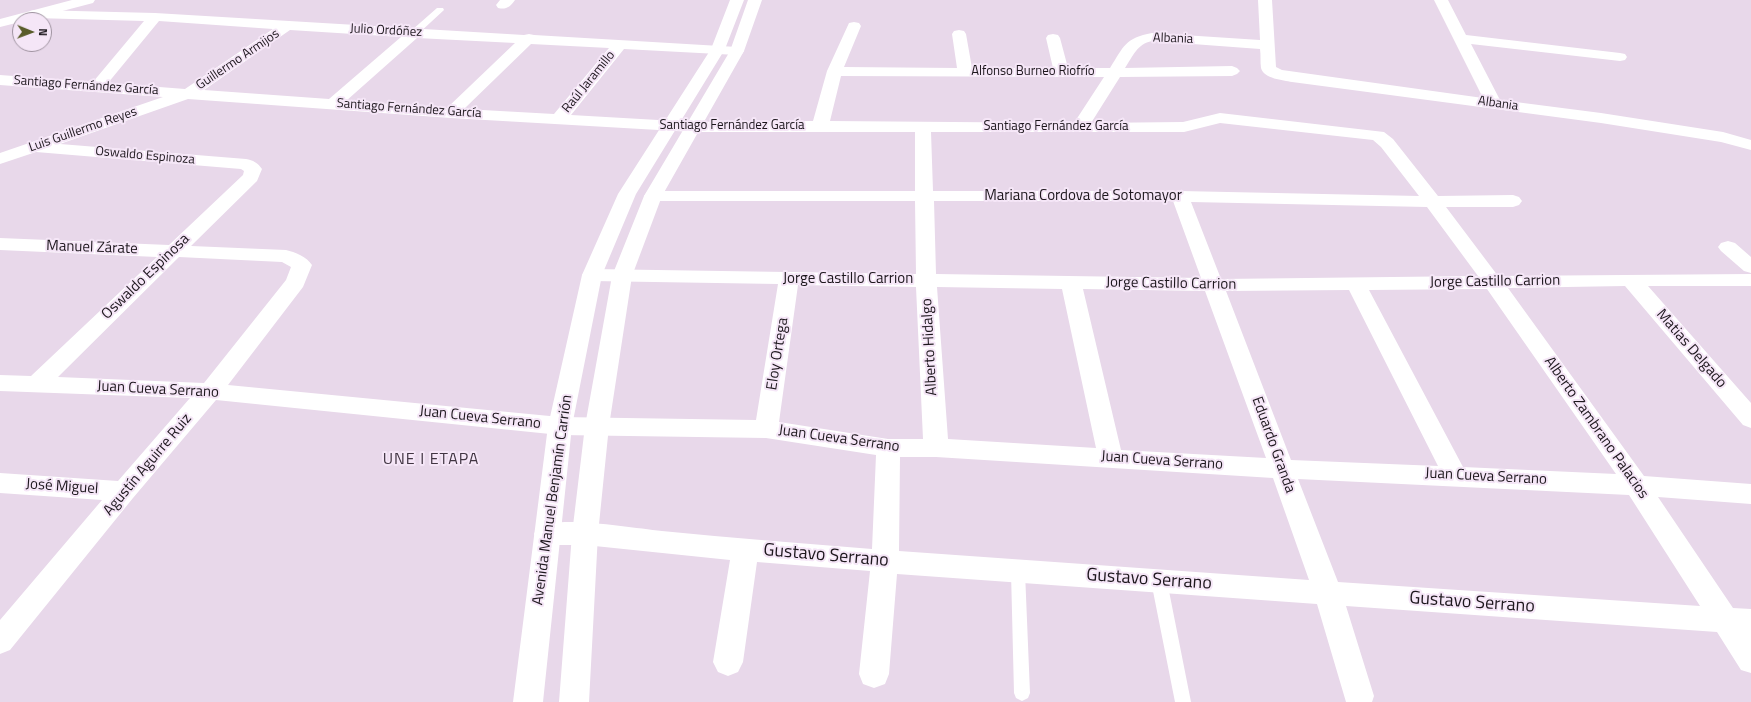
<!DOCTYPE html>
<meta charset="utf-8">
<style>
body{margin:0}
#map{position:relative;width:1751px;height:702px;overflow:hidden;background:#e8d8ea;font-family:"Titillium Web",sans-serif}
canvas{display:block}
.north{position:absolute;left:12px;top:12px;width:40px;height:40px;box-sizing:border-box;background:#f5e6f7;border:1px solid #9f93a0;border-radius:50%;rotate:91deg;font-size:11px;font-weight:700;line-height:16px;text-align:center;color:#1d171d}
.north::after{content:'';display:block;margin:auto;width:14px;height:18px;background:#595c2a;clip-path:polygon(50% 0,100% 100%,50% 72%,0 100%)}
</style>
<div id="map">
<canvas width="1751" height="702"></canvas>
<div class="north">N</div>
</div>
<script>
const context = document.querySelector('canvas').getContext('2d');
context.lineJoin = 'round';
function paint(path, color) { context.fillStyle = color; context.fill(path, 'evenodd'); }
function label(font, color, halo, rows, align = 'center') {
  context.font = font + ' "Titillium Web",sans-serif'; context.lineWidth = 4; context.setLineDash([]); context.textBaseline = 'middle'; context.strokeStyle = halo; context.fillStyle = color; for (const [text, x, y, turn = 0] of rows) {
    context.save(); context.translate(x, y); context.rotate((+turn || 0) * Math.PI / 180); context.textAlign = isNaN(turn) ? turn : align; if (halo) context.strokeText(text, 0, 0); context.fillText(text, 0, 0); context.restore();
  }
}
paint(new Path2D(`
 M437,8H443L444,10L418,34H412V30Z
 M1018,566L1023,568L1025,572L1030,693L1028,698L1022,701L1016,698L1014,693L1011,572L1013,568Z
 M1159,575L1164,576L1167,581L1191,702H1175L1151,581L1154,576Z`), '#fff');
paint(new Path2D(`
 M500,0H515C510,7 506,10 498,8L496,5Z
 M1258,0H1272L1276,67L1282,70L1483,98L1434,0H1448L1466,35L1620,53L1625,54L1627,57L1625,60L1620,61L1471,44L1500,100L1601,113L1723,132L1751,140V150L1721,142L1601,123L1292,82C1283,80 1264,79 1261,68C1260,62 1261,55 1260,49L1152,41C1137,44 1133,56 1125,68L1232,66L1237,68L1240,71L1237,74L1232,76L1120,77L1091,123L1183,122L1220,113L1384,132L1393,139L1438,196L1513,195L1519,197L1522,201L1519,205L1513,207H1446L1498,276L1751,274V286H1648L1751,403V428L1743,425L1625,286L1508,288L1644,476L1751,484V504L1658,497L1733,608L1751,609V673L1741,670L1717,632L1346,606L1374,696L1372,702H1346L1317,604L897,574L889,674L885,684L874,688L863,684L859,674L870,571L757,562L743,662L738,672L728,676L718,672L713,662L730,560L585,545H547L538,542L534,534L538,526C567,516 630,528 662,531C732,538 802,543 872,549L876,455L766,438L560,435L216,400L133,498L10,650L0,654V620L102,500L0,493V473L118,481L190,398L0,391V375L31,376L157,257L0,250V238L169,245L243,175L244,171L241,169L36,152L0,164V153L163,97L0,85V75L93,82L144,21L35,18L30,17L28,14L30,11L35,10L155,13L524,35L529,34L534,35L737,47L742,48L744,51L742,54L737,55L624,49L571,115L693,122L813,121L827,71L849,23L854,22L859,23L861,26L844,67L957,68L952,34L954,31L959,30L964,31L966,34L972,68H1053L1046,38L1048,35L1053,34L1058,35L1060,38L1068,68H1110C1124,46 1125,38 1152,33L1260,40ZM159,21L273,29L185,89L108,83ZM290,30L401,37L329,99L204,90ZM417,38L515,43L447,108L346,101ZM531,44L609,48L554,114L464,109ZM841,76L1104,77L1074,123L830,121ZM188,99L451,118L693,132H915V191H653L647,192L644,196L647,200L653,201H915L916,274L592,269L585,271L582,275L585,279L592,281L778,284L756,420L560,417L228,385L303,287L312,265C307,257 295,252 286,250L191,246L257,181L262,169C258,163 253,160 246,159L60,144ZM1220,123L1373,140L1381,147L1419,196L1180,191H933L931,132H1184ZM934,201H1173L1201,278L936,274ZM1191,202L1427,207L1478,276L1221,279ZM179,257L282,262L291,267L286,280L204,383L58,377ZM798,285L916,287L923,439H888L779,422ZM937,287L1062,289L1096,448L948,439ZM1083,289L1205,291L1266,458L1121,450ZM1487,289L1616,474L1463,467L1369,290ZM1349,290L1438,466L1291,460L1226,291ZM900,457H936L1273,478L1309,580L899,551ZM1298,479L1629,495L1700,606L1338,582Z
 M1728,241L1735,243L1751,257V273L1744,271L1721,251L1718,247L1721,243Z`), '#fff');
paint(new Path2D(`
 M730,0H744L725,49L636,194L602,275L572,426L543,702H513L548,426L582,275L618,194L711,49Z
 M748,0H762L744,51L662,196L632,276L609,426L598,534L589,702H559L572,534L585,426L612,276L644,196L730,51Z`), '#fff');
paint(new Path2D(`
 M72,0H95L93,3L28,20H20V22L0,27V19Z`), '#fff');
label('13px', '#1d171d', '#f5e6f7', [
 ["Julio Ordóñez",386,31,3],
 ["Albania",1173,39,2],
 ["Guillermo Armijos",238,60,-34],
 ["Alfonso Burneo Riofrío",1033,72],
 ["Raúl Jaramillo",589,82,-51],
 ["Santiago Fernández García",86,86,4],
 ["Albania",1498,104,8],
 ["Santiago Fernández García",409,109,4],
 ["Santiago Fernández García",732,126],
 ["Santiago Fernández García",1056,127],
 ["Luis Guillermo Reyes",83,130,-19],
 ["Oswaldo Espinoza",145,156,5]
]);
label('15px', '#1d171d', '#f5e6f7', [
 ["Mariana Cordova de Sotomayor",1083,196],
 ["Manuel Zárate",92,248,2],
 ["Oswaldo Espinosa",146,277,-44],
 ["Jorge Castillo Carrion",848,279],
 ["Jorge Castillo Carrion",1495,282,-1],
 ["Jorge Castillo Carrion",1171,284,1],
 ["Alberto Hidalgo",930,347,-93],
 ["Matias Delgado",1691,349,49],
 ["Eloy Ortega",778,354,-81],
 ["Juan Cueva Serrano",158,390,3],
 ["Juan Cueva Serrano",480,418,6],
 ["Alberto Zambrano Palacios",1596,428,55],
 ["Juan Cueva Serrano",839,439,8],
 ["Eduardo Granda",1273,445,70],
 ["Juan Cueva Serrano",1162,461,4],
 ["Agustín Aguirre Ruiz",148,465,-50],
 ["Juan Cueva Serrano",1486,477,3],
 ["José Miguel",62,487,4],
 ["Avenida Manuel Benjamín Carrión",553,500,-82]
]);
context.letterSpacing = '1px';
label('16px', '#413542', '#f5e6f7', [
 ["UNE I ETAPA",431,460]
]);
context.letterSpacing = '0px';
label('18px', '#1d171d', '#f5e6f7', [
 ["Gustavo Serrano",826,556,5],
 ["Gustavo Serrano",1149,580,4],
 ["Gustavo Serrano",1472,603,4]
]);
</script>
